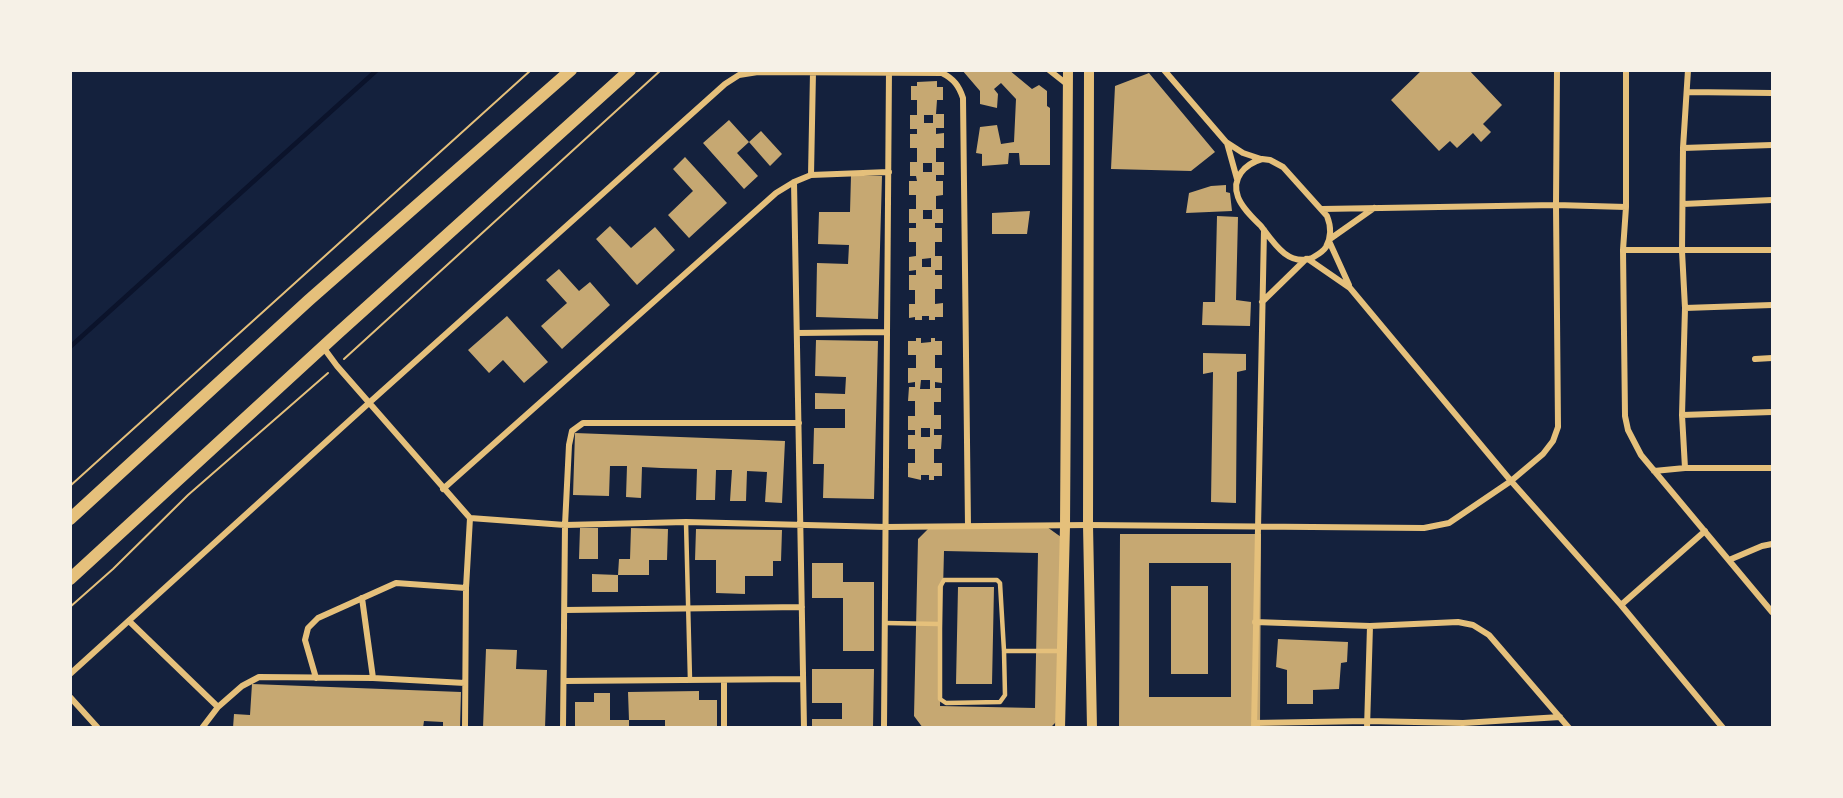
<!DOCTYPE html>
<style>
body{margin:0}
#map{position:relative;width:1843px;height:798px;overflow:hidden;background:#14213d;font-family:Overpass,sans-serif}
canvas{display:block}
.frame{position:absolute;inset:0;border:72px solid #f6f1e7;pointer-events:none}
</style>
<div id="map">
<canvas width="1843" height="798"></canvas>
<div class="frame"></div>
</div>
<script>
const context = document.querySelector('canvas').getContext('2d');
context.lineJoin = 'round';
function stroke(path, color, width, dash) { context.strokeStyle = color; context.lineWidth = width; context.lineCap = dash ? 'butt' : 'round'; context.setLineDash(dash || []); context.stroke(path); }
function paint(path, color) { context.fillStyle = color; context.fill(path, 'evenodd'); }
stroke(new Path2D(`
 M70,347L377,70`), '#0b132b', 4.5);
paint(new Path2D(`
 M962,70H1009L1032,89L1039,85L1047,91V106L1050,108V165H1020L1019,153H1009L1008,164L982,166V154L976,153L980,127L997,125L1001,144L1014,142L1016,99L1001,83L994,89L998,94L997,108L980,104V91Z
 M1422,70H1469L1502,105L1483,124L1491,132L1481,142L1473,133L1457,148L1450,141L1439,151L1391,100Z
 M1149,73L1215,152L1191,171L1111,169L1115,86Z
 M937,81V87H943V100H937L936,114H944V128H936V134L944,133V148H936V162H944V175H936V181H943V195L936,196V209H943V223H935V228H942V242H935V256H942V270H935V275H942V289H935V304L943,303V317H935V320H929V316H922V320H915V317L909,318V304H915V290H909V275H916V270L909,271V257L916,256V242H909V228H916V223H909V209H916V195H909V181H917L916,176H910V162H917V148H910V134H917V129H910V115H917V100H911V86H917V82ZM924,115H933V123H924ZM923,163H932V172H923ZM923,210H932V219H923ZM931,258V267H922V259Z
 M729,120L749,142L761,131L782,154L770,166L749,142L737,153L758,176L744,189L703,143Z
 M685,157L727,203L689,238L668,215L693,191L673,169Z
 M851,176H882L878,319L816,317L817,263L848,264L849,245L818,244L819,212H850Z
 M1226,185V192L1230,193L1232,211L1186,213L1189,193L1211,186Z
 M1030,211L1027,234H992V213Z
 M1217,216L1238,217L1236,300L1251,302L1250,326L1202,325L1203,302H1215Z
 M610,226L631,248L655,227L675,250L637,285L596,239Z
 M559,269L579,291L590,282L610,305L562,349L541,326L567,303L546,280Z
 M507,316L548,362L524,383L503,360L489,373L468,350Z
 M916,338H921V343L931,342V338H935V341H942V355H935V368H942V383L935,382V388H941V402H934V415H941V429H934V435H942L941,449H934V463H942V476H934V480H929V475H921V480L908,477V463H915V449H908V435H915V430H908V416H915V401H908L909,387H915V382L908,383V368H916V355H908V341H916ZM921,380H930V389H920ZM921,428H930V437H921Z
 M816,340L878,341L874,499L823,498L824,464H813L814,428H845V409H815V393L845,394L846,377L815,376Z
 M1203,353L1246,354V370L1237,372L1236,503L1211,502L1213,372L1203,374Z
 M575,433L785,441L782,503L765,502L767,472L747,471L746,501H730L732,470H716L715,500H696L697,469L661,468L642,467L641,498L626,497L627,466H610L609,496L573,495Z
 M930,527H1047L1061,537L1059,719L1050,728H923L914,716L918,539ZM944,551L1038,553L1035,708L940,706Z
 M580,528H598V559H579Z
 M631,528L668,529L667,560H649V575H618V592H592V574L618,575L619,559H630Z
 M696,529L782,530L781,561H773V576H745V594L716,593V560H695Z
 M1120,534H1261L1260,726L1119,727ZM1149,563H1231V697H1149Z
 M812,563H843V582H874V651H843V598H812Z
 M1171,586H1208V674H1171Z
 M958,587H994L992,684H956Z
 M1278,639L1348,642L1347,662L1341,663L1339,689L1313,690V704H1287V670L1276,667Z
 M486,649L517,650L516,669L547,670L545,728H483Z
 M812,669H874L873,728H812V719H842V703H812Z
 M252,684L461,692L460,728H443V722L424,721L423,728H233L234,714L250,715Z
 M699,691V700H717V726L665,728V720H629L628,692Z
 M594,693H610V720H629V728H575V702H594Z`), '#c6a872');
stroke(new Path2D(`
 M344,359L661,70
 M70,486L531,70
 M70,607L113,569L188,495L328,373`), '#e5c07b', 2);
stroke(new Path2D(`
 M686,522L690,680
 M885,623L939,624
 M1004,651L1000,583L997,580H944L940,587V699L946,703L1000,702L1005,695L1004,651H1061`), '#e5c07b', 4.5);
stroke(new Path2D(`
 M1049,70L1068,85
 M1164,70L1226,142L1243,153L1261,159
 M1626,70V207L1623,250L1625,416L1628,430L1641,455L1772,612
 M1687,92L1772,93
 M1227,143L1237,179
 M1683,148L1772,145
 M1262,159L1270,160L1283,167L1327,216C1331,226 1332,236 1326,247C1323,252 1317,255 1312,258C1288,267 1273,242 1261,226C1253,218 1242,208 1238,197C1231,178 1245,164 1262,159Z
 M811,175L813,72
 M794,182L804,728
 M1683,204L1772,200
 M1322,209L1556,205L1626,207
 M1330,239L1374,208
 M1329,241L1349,285
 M1623,250H1772
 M1308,259L1350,288L1511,481L1621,605L1723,728
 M1262,302L1306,259
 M1685,308L1772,305
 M797,333L887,332
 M323,347L337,366L470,518
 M1755,359L1772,358
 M1682,415L1772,412
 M1685,468L1682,415L1685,308L1682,251L1683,148L1688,70
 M1654,471L1685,468H1772
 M443,489L776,193L794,182L811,175L889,172
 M1729,560L1762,546L1772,544
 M362,598L373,678
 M1621,605L1705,531
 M565,610L802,607
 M129,621L218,707
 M1255,622L1370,626L1458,622L1473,625L1489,635L1569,728
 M70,674L370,402L725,84L739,75L758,72L942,73C954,79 959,86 963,98L968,526
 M316,678L305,640L308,628L318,618L396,583L466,588
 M564,681L803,679
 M70,697L98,728
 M1254,723L1367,721L1463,723L1560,717
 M202,728L218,707L242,686L259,677L373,678L465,683
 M465,728L466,588L470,518L565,525L686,522L886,527L1088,525L1424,528L1449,523L1511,481L1543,454L1553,441L1558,427L1556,205L1557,70
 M563,728L565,525L569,445L572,431L583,423H799
 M724,728V680
 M884,728L889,70
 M1254,728L1264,230
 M1367,728L1370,626`), '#e5c07b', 6);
stroke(new Path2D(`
 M1089,70L1088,525L1092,728
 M1060,728L1065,526L1068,70`), '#e5c07b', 10);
stroke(new Path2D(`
 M70,519L309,300L571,70
 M70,579L337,334L630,70`), '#e5c07b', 12);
</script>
